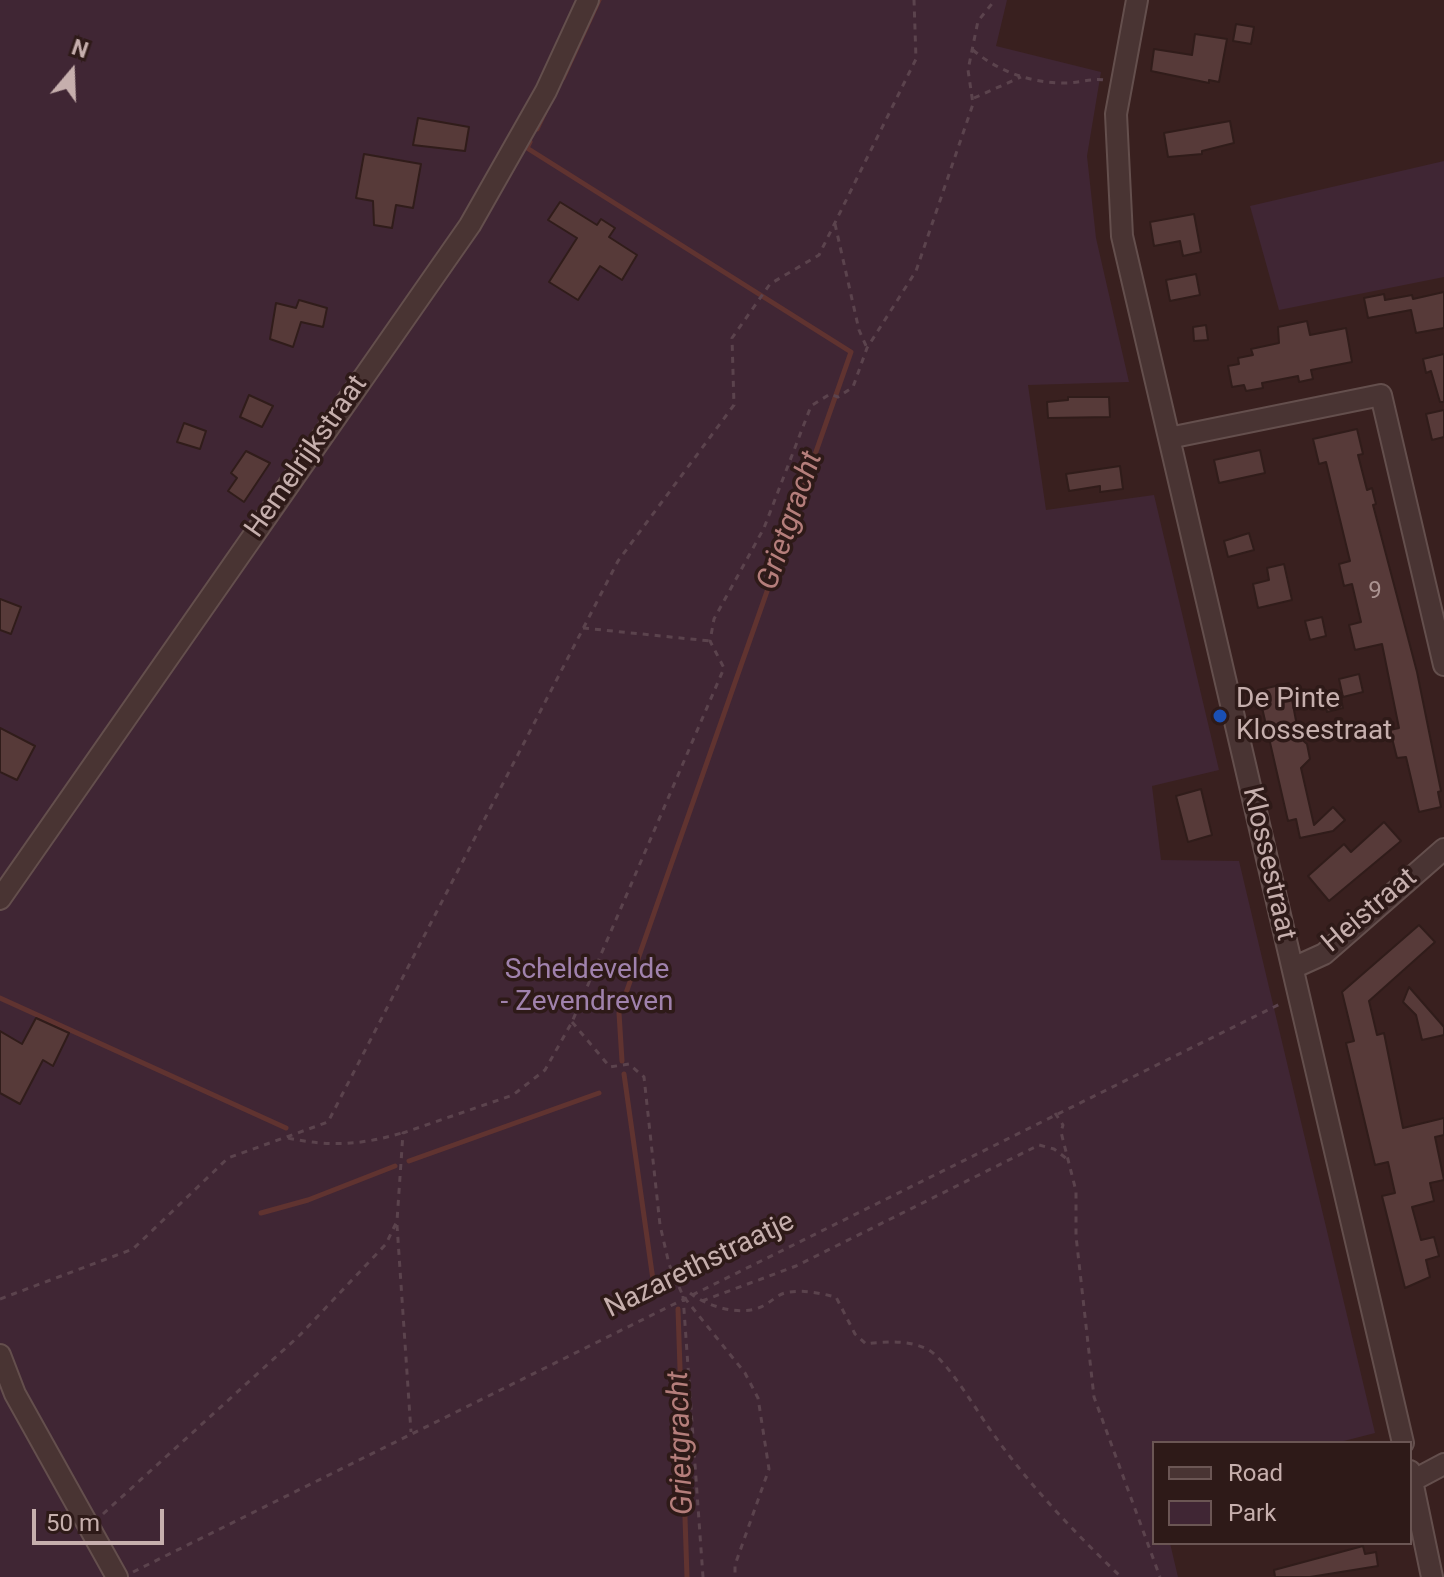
<!DOCTYPE html>
<style>
body{margin:0}
#map{position:relative;width:1444px;height:1577px;overflow:hidden;background:#39201f;font-family:Roboto,sans-serif}
canvas{display:block}
.legend{position:absolute;left:1152px;top:1441px;width:260px;height:104px;box-sizing:border-box;background:#2e1a18;border:2px solid #6b5654;margin:0;padding:10px 14px;list-style:none;font-size:24px;color:#c6afad}
.legend li{display:flex;align-items:center;gap:16px;height:40px}
.legend b{width:40px;border:2px solid #6b5654}
.north{position:absolute;left:32px;top:32px;width:80px;height:80px;-webkit-text-stroke:6px #2e1a18;paint-order:stroke;rotate:19deg;font-size:22px;font-weight:700;line-height:32px;text-align:center;color:#c6afad}
.north::after{content:'';display:block;margin:auto;width:28px;height:36px;background:#c6afad;clip-path:polygon(50% 0,100% 100%,50% 72%,0 100%)}
.scale{position:absolute;left:32px;top:1509px;width:132px;height:36px;box-sizing:border-box;border:4px solid #c6afad;border-top:0;padding-left:10px;font-size:24px;line-height:28px;white-space:nowrap;color:#c6afad;-webkit-text-stroke:6px #2e1a18;paint-order:stroke}
</style>
<div id="map">
<canvas width="1444" height="1577"></canvas>
<ul class="legend">
<li><b style="height:10px;background:#493433"></b>Road</li>
<li><b style="height:22px;background:#402634"></b>Park</li>
</ul>
<div class="north">N</div>
<div class="scale">50 m</div>
</div>
<script>
const context = document.querySelector('canvas').getContext('2d');
context.lineJoin = 'round';
function paint(path, color) { context.fillStyle = color; context.fill(path, 'evenodd'); }
function stroke(path, color, width, dash) { context.strokeStyle = color; context.lineWidth = width; context.lineCap = dash ? 'butt' : 'round'; context.setLineDash(dash || []); context.stroke(path); }
function label(font, color, halo, rows, align = 'center') {
  context.font = font + ' Roboto,sans-serif'; context.lineWidth = 7; context.setLineDash([]); context.textBaseline = 'middle'; context.strokeStyle = halo; context.fillStyle = color; for (const [text, x, y, turn = 0] of rows) {
    context.save(); context.translate(x, y); context.rotate((+turn || 0) * Math.PI / 180); context.textAlign = isNaN(turn) ? turn : align; if (halo) context.strokeText(text, 0, 0); context.fillText(text, 0, 0); context.restore();
  }
}
paint(new Path2D(`
 M0,0H1007L996,46L1101,72L1087,156L1096,238L1129,382L1028,385L1046,510L1154,495L1219,770L1152,786L1161,860L1239,861L1375,1433L1336,1443H1154V1543H1170L1178,1577H0Z
 M1444,161V277L1279,310L1250,206Z`), '#402634');
stroke(new Path2D(`
 M563,78L599,0
 M537,129L545,112
 M530,142L527,148L851,352L619,1013L622,1061
 M0,998L286,1128
 M624,1074L655,1294
 M409,1161L599,1093
 M261,1213L308,1200L395,1166
 M678,1309L687,1577`), '#603330', 5);
const building = new Path2D(`
 M1236,24L1254,27L1251,44L1233,41Z
 M1195,34L1227,39L1219,82L1209,80V83L1151,71L1154,49L1192,55Z
 M418,118L469,127L465,151L413,145Z
 M1230,121L1234,143L1202,151V154L1168,157L1164,133Z
 M364,154L421,164L413,208L396,205L392,228L374,225L373,201L356,198Z
 M560,202L597,225L601,219L615,228L609,237L637,255L622,280L600,266L578,300L549,282L577,238L548,220Z
 M1194,214L1201,252L1183,256L1180,241L1154,246L1150,222Z
 M1196,274L1200,295L1170,301L1166,280Z
 M1444,292V328L1416,333L1411,310L1368,318L1364,298L1384,294L1385,300L1412,295L1413,299Z
 M299,300L327,308L323,327L301,322L293,347L270,339L276,303L296,308Z
 M1307,321L1310,335L1346,328L1352,362L1311,370L1313,379L1299,382L1298,376L1262,383L1263,388L1246,391L1244,385L1232,387L1228,366L1239,364L1238,358L1253,355L1251,349L1279,343L1278,327Z
 M1206,325L1208,340L1194,341L1193,327Z
 M1444,354V402H1440L1431,371L1426,373L1423,359Z
 M249,395L273,406L262,427L240,417Z
 M1068,397H1109L1110,417L1048,418L1047,402L1068,400Z
 M1444,410V437L1432,440L1426,414Z
 M184,423L206,431L200,449L177,442Z
 M1357,429L1363,454L1358,455L1367,490L1372,488L1376,504L1373,505L1417,672L1441,791L1438,792L1441,807L1419,812L1406,757L1397,758L1390,730L1399,728L1382,644L1355,650L1349,625L1361,622L1352,584L1344,586L1339,564L1350,561L1326,462L1319,464L1313,439Z
 M1260,450L1265,473L1219,483L1214,460Z
 M246,451L270,463L244,502L228,491L237,478L231,473Z
 M1120,466L1123,489L1100,492V486L1069,491L1066,474Z
 M1249,533L1254,550L1228,557L1224,541Z
 M1284,564L1292,600L1258,608L1253,584L1269,580L1267,568Z
 M0,599L21,607L11,634L0,630Z
 M1322,617L1326,636L1310,640L1305,621Z
 M1359,674L1363,692L1343,697L1339,679Z
 M1289,683L1299,737L1307,744L1310,759L1301,768L1314,825L1333,807L1345,820L1333,831L1300,838L1296,819L1288,821L1258,690Z
 M1339,691L1343,708L1327,712L1323,695Z
 M0,728L35,746L17,780L0,772Z
 M1201,789L1212,835L1188,842L1176,796Z
 M1384,822L1401,841L1329,901L1308,876L1344,844L1351,852Z
 M1419,925L1435,942L1369,1001L1377,1035L1384,1033L1403,1128L1444,1118V1135L1435,1137L1444,1180L1430,1183L1434,1201L1412,1207L1421,1240L1434,1237L1439,1256L1426,1260L1430,1277L1405,1288L1382,1196L1395,1193L1388,1162L1375,1165L1346,1043L1354,1041L1342,992Z
 M1409,987L1444,1027V1035L1422,1040L1416,1015L1403,1002Z
 M36,1018L69,1033L53,1066L43,1060L20,1104L0,1093V1031L22,1044Z
 M1363,1546L1365,1554L1376,1552L1378,1566L1310,1577H1275L1274,1570Z`);
paint(building, '#573a39');
stroke(building, '#301c1a', 2);
const minor = new Path2D(`
 M1137,0L1116,114L1122,236L1403,1443
 M1169,438L1381,395L1444,665
 M0,899L470,225L546,91L588,0
 M1293,968L1324,954L1444,849
 M0,1355L15,1394L117,1577
 M1410,1471L1432,1577
 M1412,1481L1444,1464`);
stroke(minor, '#644f4d', 24);
stroke(new Path2D(`
 M973,50C999,72 1031,83 1066,83C1079,83 1091,78 1104,80
 M974,98L1021,77
 M835,224L859,330L867,348
 M583,628L710,641
 M572,1022L610,1067L629,1064L644,1077L660,1225L669,1264L683,1296L745,1373L758,1398L769,1469L735,1565V1577
 M1055,1113L1063,1125L1061,1132L1076,1191V1236L1094,1397L1160,1577
 M288,1138C330,1147 361,1145 402,1133
 M397,1225L411,1432
 M690,1293C708,1307 742,1317 763,1306C771,1302 777,1295 785,1293C802,1289 819,1293 836,1297L855,1334L866,1344C886,1341 908,1340 927,1349C947,1359 979,1415 994,1435C1030,1486 1076,1534 1121,1577
 M683,1296L703,1577
 M0,1299L133,1249L228,1158L328,1122L618,561L734,405L732,338L770,284L819,255L916,59L914,0
 M702,1301L796,1266L1039,1145L1054,1149L1067,1159
 M103,1514L300,1335L386,1244L397,1221L403,1133L513,1095L545,1070L572,1022L724,668L710,641L714,619L764,528L811,406L830,394L838,397L853,387L867,348L916,271L973,104L968,70L978,21L995,0
 M133,1572L1280,1004`), '#5b434d', 3, [6, 6]);
stroke(minor, '#493433', 20);
for (const [x, y, r, color] of [
 [1220,716,8,"#1a4fb4"]
]) { const dot = new Path2D(); dot.arc(x, y, r, 0, 2 * Math.PI); context.fillStyle = color; context.fill(dot); stroke(dot, '#2e1a18', 3); }
label('24px', '#aa9290', null, [
 ["9",1375,592]
]);
label('28px', '#c6afad', '#2e1a18', [
 ["Hemelrijkstraat",307,457,-55],
 ["Klossestraat",1268,864,77],
 ["Heistraat",1370,911,-40],
 ["Nazarethstraatje",700,1266,-26]
]);
label('28px', '#c6afad', '#2e1a18', [
 ["De Pinte",1236,700],
 ["Klossestraat",1236,732]
], 'left');
label('28px', '#a082ad', '#2e1a18', [
 ["Scheldevelde",587,971],
 ["- Zevendreven",587,1003]
]);
label('italic 30px', '#b57e7b', '#2e1a18', [
 ["Grietgracht",791,521,-71],
 ["Grietgracht",682,1443,-92]
]);
</script>
